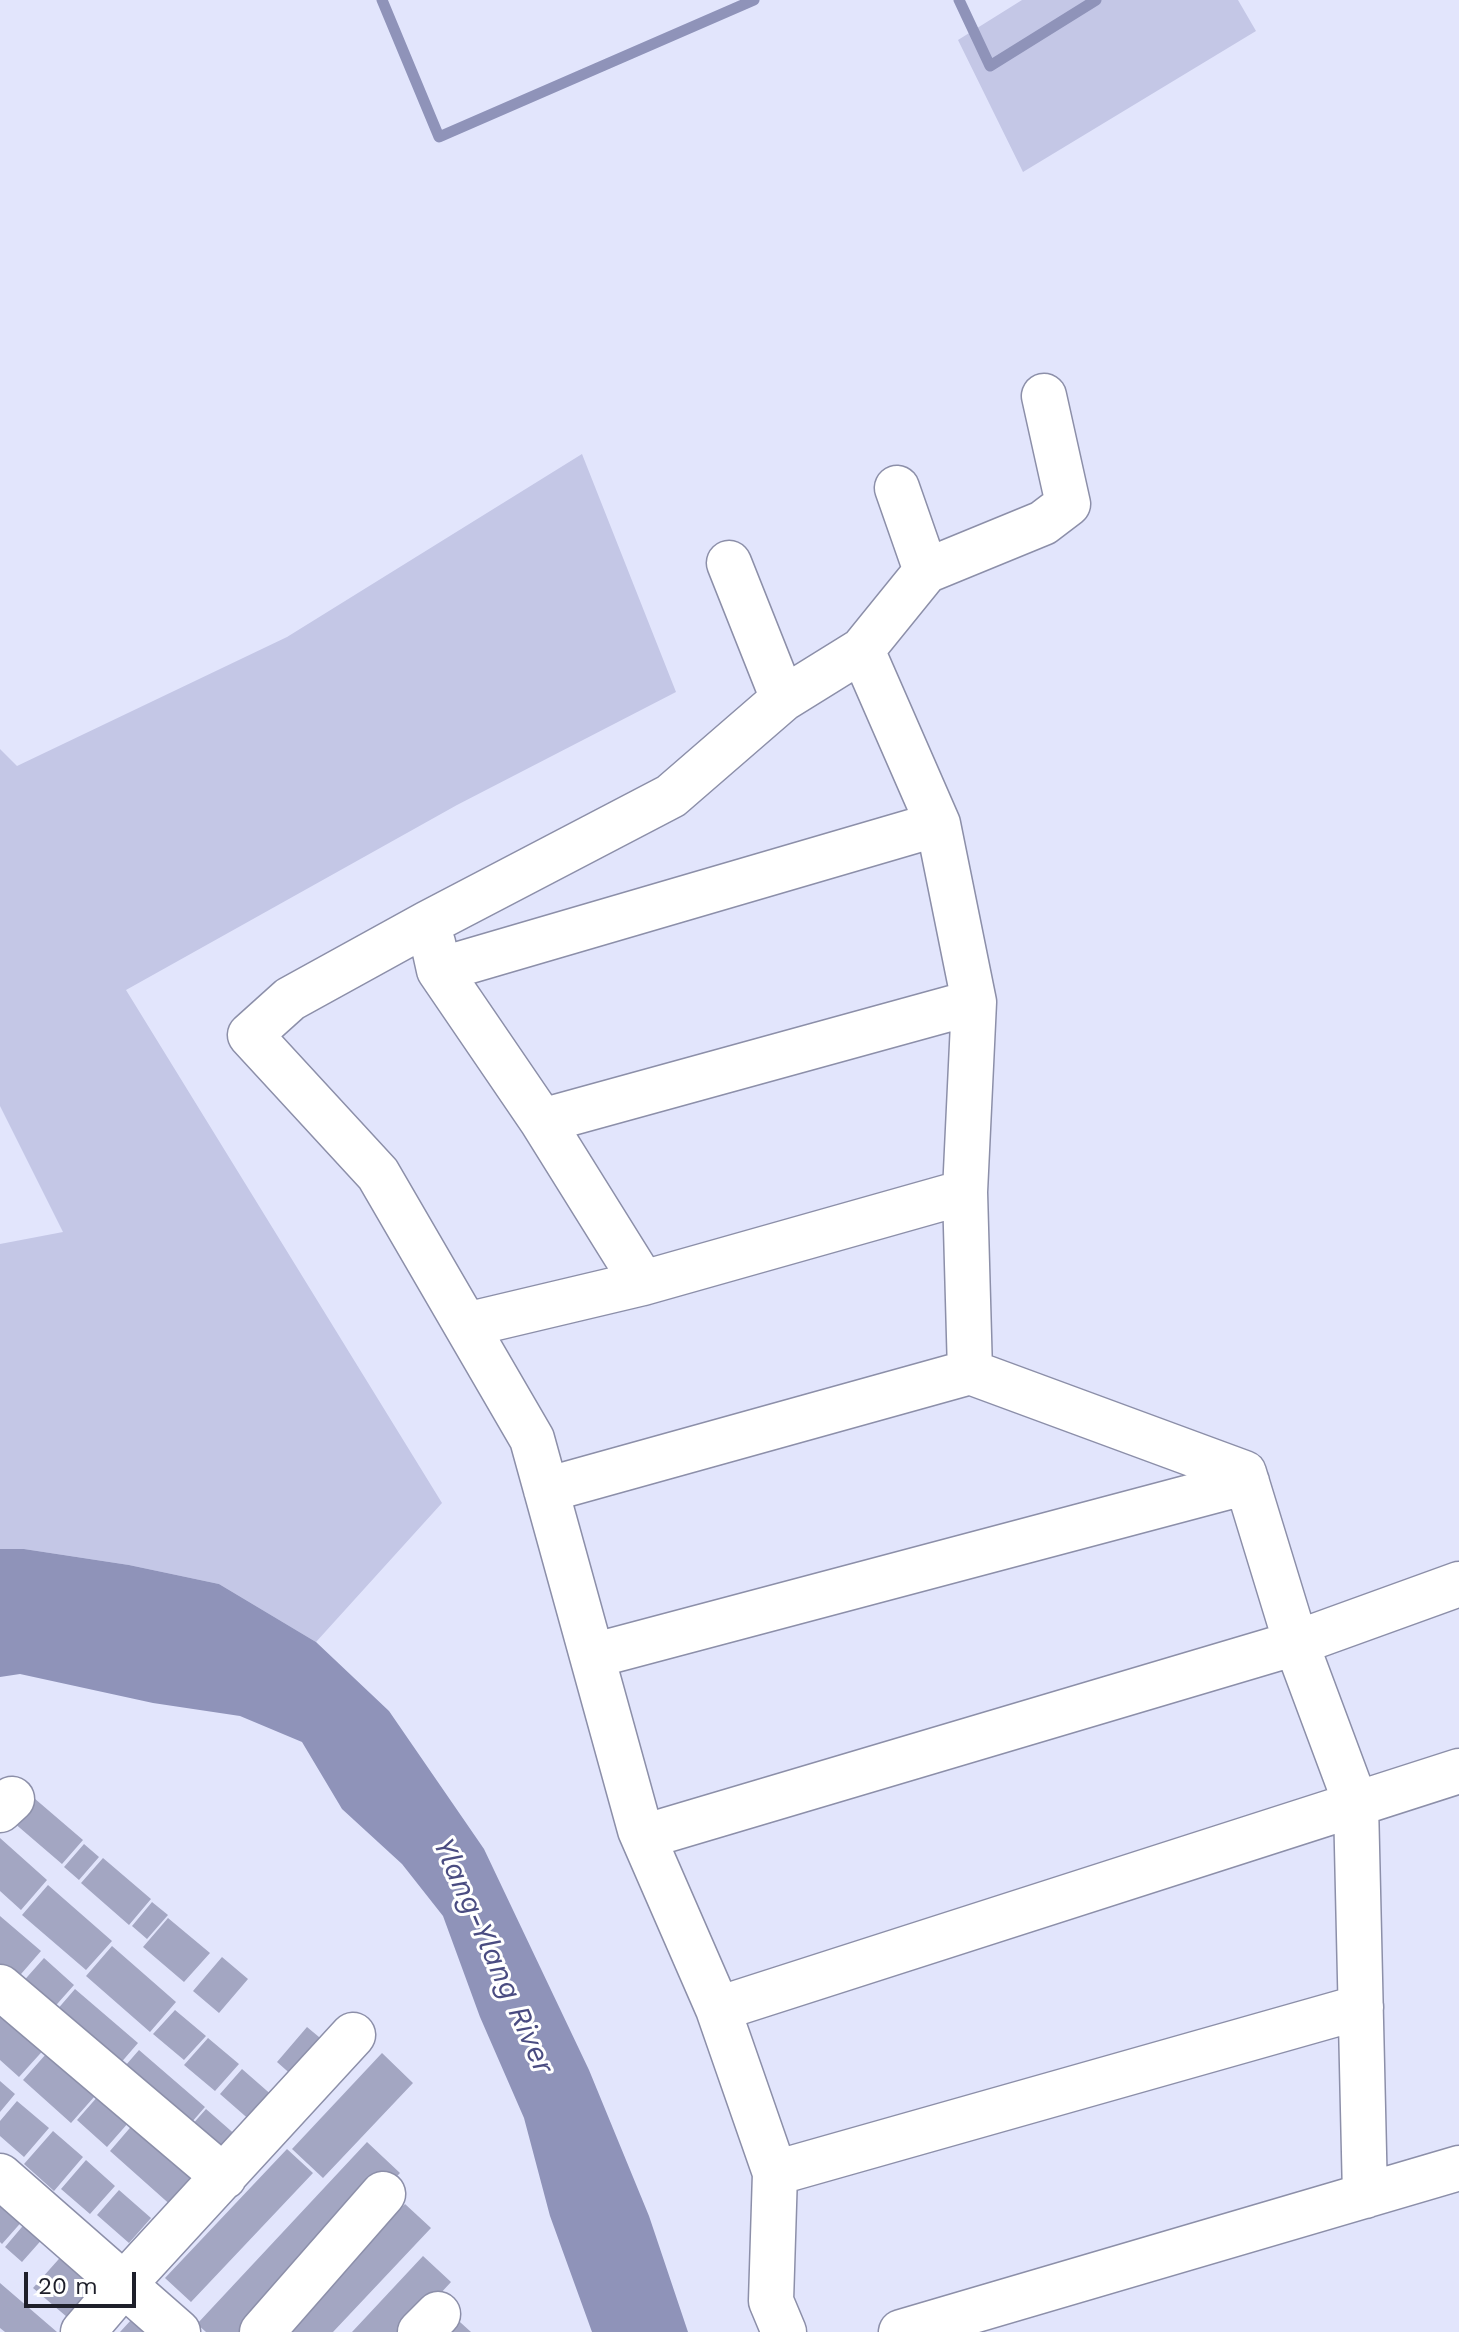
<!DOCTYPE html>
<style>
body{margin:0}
#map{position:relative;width:1459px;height:2332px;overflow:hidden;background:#e2e5fc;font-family:"Work Sans",sans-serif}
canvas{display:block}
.scale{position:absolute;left:24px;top:2272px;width:112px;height:36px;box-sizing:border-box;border:4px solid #1e1f2a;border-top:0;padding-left:10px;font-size:24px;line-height:28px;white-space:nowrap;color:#1e1f2a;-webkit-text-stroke:6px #fff;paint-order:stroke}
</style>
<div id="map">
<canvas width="1459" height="2332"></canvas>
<div class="scale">20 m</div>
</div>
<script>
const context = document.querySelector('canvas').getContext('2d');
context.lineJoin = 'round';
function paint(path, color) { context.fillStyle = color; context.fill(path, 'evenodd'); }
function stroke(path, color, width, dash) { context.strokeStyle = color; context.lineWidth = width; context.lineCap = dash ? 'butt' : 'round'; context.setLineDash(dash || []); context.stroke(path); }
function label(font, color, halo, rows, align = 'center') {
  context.font = font + ' "Work Sans",sans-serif'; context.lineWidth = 6; context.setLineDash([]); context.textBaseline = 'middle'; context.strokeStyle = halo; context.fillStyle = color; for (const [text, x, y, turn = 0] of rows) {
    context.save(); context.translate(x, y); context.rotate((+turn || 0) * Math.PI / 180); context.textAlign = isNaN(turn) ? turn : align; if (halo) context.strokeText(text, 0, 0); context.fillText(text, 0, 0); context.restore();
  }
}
paint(new Path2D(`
 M1022,0H1238L1256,31L1023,172L958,40Z
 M582,454L676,692L457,805L126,990L442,1503L316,1642L219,1584L129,1565L24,1549H0V1244L63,1232L0,1106V749L17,766L287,637Z`), '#c4c7e6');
paint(new Path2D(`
 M0,1549H24L129,1565L219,1584L316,1642L389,1711L484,1849L589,2070L649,2216L688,2332H592L550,2216L524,2118L480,2017L443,1916L402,1864L342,1809L302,1742L240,1716L153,1703L20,1674L0,1677Z`), '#8f93b9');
stroke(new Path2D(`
 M382,0L439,137L754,0
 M959,0L990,66L1096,0`), '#8f93b9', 11);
paint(new Path2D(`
 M34,1798L83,1840L62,1864L13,1822Z
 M0,1838L47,1880L21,1910L0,1891Z
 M84,1844L99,1857L79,1880L64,1867Z
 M103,1858L151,1899L129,1925L81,1883Z
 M48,1885L112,1941L86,1970L22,1915Z
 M152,1902L168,1915L147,1939L132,1926Z
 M0,1916L41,1951L15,1981L0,1967Z
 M168,1918L210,1953L184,1982L143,1947Z
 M112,1946L176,2002L150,2032L86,1976Z
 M222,1957L248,1979L219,2013L193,1991Z
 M44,1958L74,1985L50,2012L20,1985Z
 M75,1989L138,2043L112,2073L49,2019Z
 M0,2002L48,2045L19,2077L0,2060Z
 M175,2010L206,2036L184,2060L153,2034Z
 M307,2027L325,2042L294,2077L277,2062Z
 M208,2038L239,2064L215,2091L184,2065Z
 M54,2045L102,2088L71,2123L23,2080Z
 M139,2050L205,2107L185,2130L119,2073Z
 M382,2053L413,2083L323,2178L292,2149Z
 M242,2069L274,2097L252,2122L220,2094Z
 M0,2081L15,2094L0,2112Z
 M99,2095L129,2122L107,2147L77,2120Z
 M17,2101L49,2128L24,2157L0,2136V2121Z
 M206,2109L238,2137L216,2163L183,2135Z
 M135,2122L200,2179L174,2208L110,2151Z
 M53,2131L83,2157L54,2191L24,2164Z
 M367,2142L400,2173L252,2332H206L197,2324Z
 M287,2149L313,2173L191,2302L165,2278Z
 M86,2160L115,2186L90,2214L61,2189Z
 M119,2190L151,2218L129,2243L97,2215Z
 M0,2196L25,2218L2,2244L0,2242Z
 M405,2204L431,2228L333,2332H285Z
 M27,2221L45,2236L22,2262L5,2247Z
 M66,2251L106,2286L74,2323L33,2288Z
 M423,2256L451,2282L405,2332H352Z
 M0,2283L57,2332H5L0,2328Z
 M450,2313L471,2332H432Z
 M132,2319L147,2332H120Z`), '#a3a6c2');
const minor = new Path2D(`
 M1044,396L1068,504L1043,523L926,571L862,650L938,824L974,1002L965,1192L970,1372L1244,1473L1296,1643L1459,1584
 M897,488L926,571
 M729,563L783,699
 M433,943L439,970L542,1121L643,1283
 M439,970L938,824
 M542,1121L974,1002
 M466,1325L643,1283L965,1192
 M546,1490L970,1372
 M592,1656L1247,1482
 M0,1810L12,1799
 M643,1837L1296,1643L1356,1804L1365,2196
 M0,1987L224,2177
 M718,2009L1459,1771
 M775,2173L1361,2007
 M0,2176L178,2332
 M83,2332L124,2284L353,2035
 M262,2332L383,2194
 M420,2332L438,2314
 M784,2332L771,2301L775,2173L718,2009L640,1830L532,1439L378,1174L250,1035L290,999L428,923L671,796L783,699L862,650
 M901,2332L1459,2168`);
stroke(minor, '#8c8fa9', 47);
stroke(minor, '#fff', 44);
label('italic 30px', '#4a4c81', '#fff', [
 ["Ylang-Ylang River",493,1956,66]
]);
</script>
